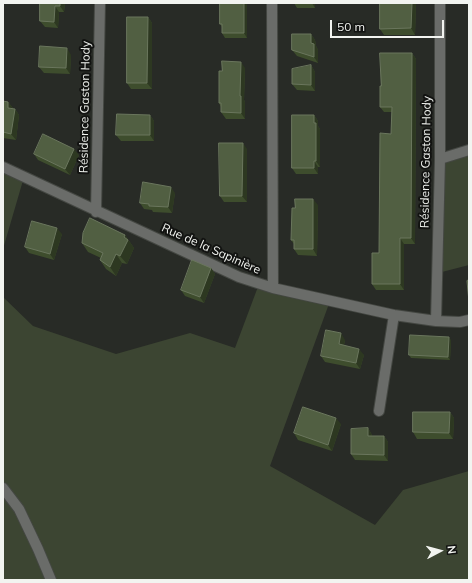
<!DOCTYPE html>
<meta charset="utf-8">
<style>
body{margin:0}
#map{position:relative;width:472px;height:583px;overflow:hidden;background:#282b26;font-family:Mulish,sans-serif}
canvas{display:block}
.frame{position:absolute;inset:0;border:4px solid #f2f4f0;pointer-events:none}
.north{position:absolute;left:420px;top:531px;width:40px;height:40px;-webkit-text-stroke:3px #121311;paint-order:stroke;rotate:84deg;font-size:11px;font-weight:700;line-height:16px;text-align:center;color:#f2f4f0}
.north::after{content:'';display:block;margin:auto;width:14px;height:18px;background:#f2f4f0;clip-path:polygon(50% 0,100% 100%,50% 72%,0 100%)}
.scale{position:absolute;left:330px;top:20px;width:114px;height:18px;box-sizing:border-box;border:2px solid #f2f4f0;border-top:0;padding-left:5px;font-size:12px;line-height:14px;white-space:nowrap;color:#f2f4f0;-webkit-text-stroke:3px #121311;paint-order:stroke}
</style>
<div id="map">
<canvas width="472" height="583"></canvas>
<div class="frame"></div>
<div class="north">N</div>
<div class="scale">50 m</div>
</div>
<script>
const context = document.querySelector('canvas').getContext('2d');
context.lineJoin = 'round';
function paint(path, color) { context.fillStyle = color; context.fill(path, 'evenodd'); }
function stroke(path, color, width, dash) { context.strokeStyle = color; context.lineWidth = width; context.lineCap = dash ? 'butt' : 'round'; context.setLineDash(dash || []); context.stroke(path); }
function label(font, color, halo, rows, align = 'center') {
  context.font = font + ' Mulish,sans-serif'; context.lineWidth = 4; context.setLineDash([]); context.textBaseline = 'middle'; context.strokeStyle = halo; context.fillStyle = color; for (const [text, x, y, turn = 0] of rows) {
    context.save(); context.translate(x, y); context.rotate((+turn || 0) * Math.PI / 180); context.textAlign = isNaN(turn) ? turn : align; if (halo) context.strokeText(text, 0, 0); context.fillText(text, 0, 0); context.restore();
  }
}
paint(new Path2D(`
 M469,150V265L438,273L440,159Z
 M3,167L24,177L3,249Z
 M259,284L330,301L270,466L375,525L403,490L469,471V580H3V297L33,326L116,354L190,333L235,348Z`), '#3c4532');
const minor = new Path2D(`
 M272,3L273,288
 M440,159L469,150
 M3,167L239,277L273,288L394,315L436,321L460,322L469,320
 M96,212L100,3
 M436,321L440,159V3
 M379,411L394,315
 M3,488L19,509L38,549L51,580`);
stroke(minor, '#444742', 12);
stroke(minor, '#6a6c69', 10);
paint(new Path2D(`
 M40,3H65L64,12H59L58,28L45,27L40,21Z
 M220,3H247V38H225L222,33V27L220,24Z
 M294,3H315V8H297Z
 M416,3L415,35H384L380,29Z
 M148,17L152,23V89H131L127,83Z
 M311,34L315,40L316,46L318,50V63L297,56L292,50Z
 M412,53L416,59L415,244H404V290H376L372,284L379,253L391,134L392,112H384L380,107L381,86Z
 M71,55L70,74L44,73L39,67Z
 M311,65L315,72V91L297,90L292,84Z
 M245,68L244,100L245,102V119H226L221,112V107L219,103L222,71Z
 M3,101L8,102L13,108V109H15L19,115L16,140L3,138Z
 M150,115L154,121V141H121L116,135Z
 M314,115L318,121V126L320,129V167H318V174H296L292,168Z
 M247,149V202H224L220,196Z
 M34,154L79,155L70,175L38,160Z
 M175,193L172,213L153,212L152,210L144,209L140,203Z
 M318,205L317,256L298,255L294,249V244L291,240L295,208Z
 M62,234L54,260L29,253L25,247Z
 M125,235L134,248L127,264L122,263L116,276L106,269L100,260L101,258L88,252L82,243Z
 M211,268L215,274L204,303L185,296L181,290Z
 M345,340L344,345L364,355L360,369L325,362L321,356Z
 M451,340L450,360L411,358L409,355Z
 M450,412L454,418L453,439H417L413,432Z
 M341,424L332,451L298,440L294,433Z
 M368,428L372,435V436H384L388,442V461L355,460L351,454Z`), '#3e4d2d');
paint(new Path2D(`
 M60,3H65L64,12L60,6Z
 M244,3H247V38L244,33Z
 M312,3H315V8Z
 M412,3H416L415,35L411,28Z
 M55,6L59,12L58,28L54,22Z
 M148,17L152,23V89L147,83Z
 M311,34L315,40L316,46L318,50V63L314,57L311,43Z
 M67,48L71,55L70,74L66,68Z
 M412,53L416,59L415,244L411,238Z
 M241,62L245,68L244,100L245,102V119L241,113L240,96Z
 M311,65L315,72V91L311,85Z
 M8,102L13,108L12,114L8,108Z
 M15,109L19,115L16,140L11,134Z
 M150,115L154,121V141L150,135Z
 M314,115L318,121V126L320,129V167L316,161Z
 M243,143L247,149V202L242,196Z
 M74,149L79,155L70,175L65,169Z
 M314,161L318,167V174L314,168Z
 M171,187L175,193L172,213L168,207Z
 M313,199L318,205L317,256L313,249Z
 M57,228L62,234L54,260L50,254Z
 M125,235L134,248L127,264L120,256Z
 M400,238L404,244V290L400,284Z
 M116,254L122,263L116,276L110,267Z
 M211,268L215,274L204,303L200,297Z
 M341,333L345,340L343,350L339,344Z
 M449,337L451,340L450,360L448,357Z
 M359,349L364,355L360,369L356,363Z
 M450,412L454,418L453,439L449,433Z
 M336,418L341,424L332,451L328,445Z
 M368,428L372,435L373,442L368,436Z
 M384,436L388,442V461L384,455Z`), '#2d3821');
const building = new Path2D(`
 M40,3H60V6H55L54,22L40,21Z
 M220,3H244V33H222V24H220Z
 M380,3H412L411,28L380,29Z
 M127,17H148L147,83H127Z
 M292,34H311V43L314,44V57L292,50Z
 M40,46L67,48L66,68L39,67Z
 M380,53H412L411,238H400V284H372V253H379L380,133L391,134L392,107H380V86H381Z
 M222,61L241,62L240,96H241V113L221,112V103H219V71H222Z
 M311,65V85L292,84V69Z
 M3,101L8,102V108L15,109L11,134L3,132Z
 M117,114L150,115V135H116Z
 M292,115H314V123H316V161H314V168H292Z
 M43,134L74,149L65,169L34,154Z
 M219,143H243L242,196H220Z
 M143,182L171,187L168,207L149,206V204L140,203Z
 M295,199H313V249H294V240H291L292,208H295Z
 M90,218L125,235L124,237L128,240L120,256L116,254L110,267L100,260L103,253L82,243L83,233Z
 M32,221L57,228L50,254L25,247Z
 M192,260L211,268L200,297L181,290Z
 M469,280V302L467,281Z
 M326,330L341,333L339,344L359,349L356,363L321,356Z
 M410,335L449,337L448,357L409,355Z
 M303,407L336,418L328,445L294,433Z
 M413,412H450L449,433L413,432Z
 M368,428V436H384V455L351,454V429Z`);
paint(building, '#515f42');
stroke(building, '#6a765d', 1);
label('12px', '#f2f4f0', '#121311', [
 ["Résidence Gaston Hody",85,107,-89],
 ["Résidence Gaston Hody",426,162,-89],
 ["Rue de la Sapinière",211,249,24]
]);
</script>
